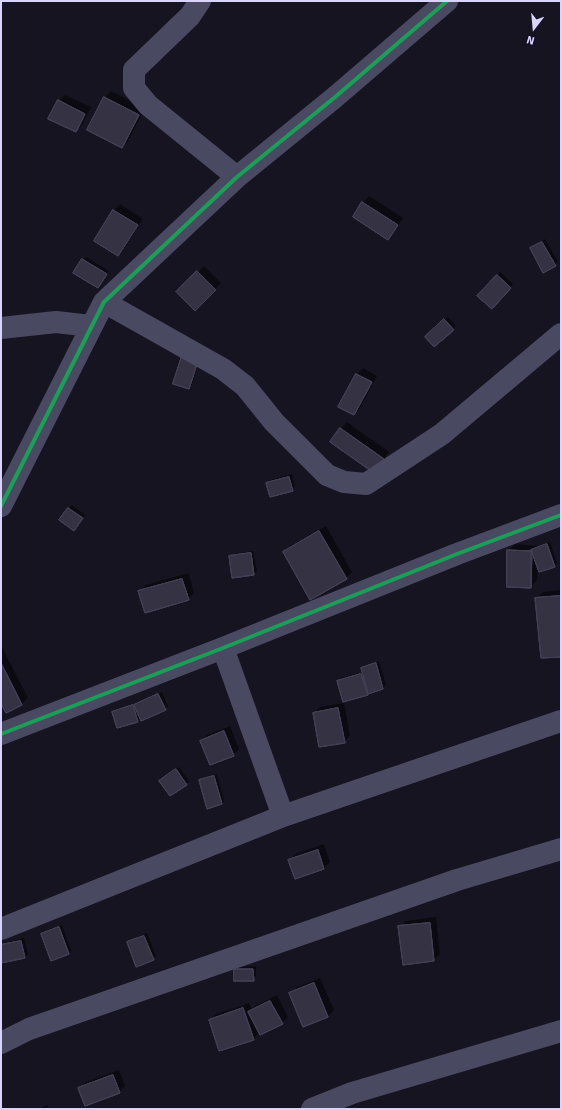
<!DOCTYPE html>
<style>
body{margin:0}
#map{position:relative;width:562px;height:1110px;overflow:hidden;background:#161421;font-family:Signika,sans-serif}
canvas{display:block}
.frame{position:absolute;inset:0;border:2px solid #d9d4ff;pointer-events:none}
.north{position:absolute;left:514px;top:8px;width:40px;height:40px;-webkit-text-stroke:3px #130f26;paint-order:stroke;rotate:196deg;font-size:11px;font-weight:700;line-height:16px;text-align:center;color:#d9d4ff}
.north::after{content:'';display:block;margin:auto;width:14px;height:18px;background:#d9d4ff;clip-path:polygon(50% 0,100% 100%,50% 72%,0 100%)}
</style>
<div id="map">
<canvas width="562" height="1110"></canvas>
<div class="frame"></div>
<div class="north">N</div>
</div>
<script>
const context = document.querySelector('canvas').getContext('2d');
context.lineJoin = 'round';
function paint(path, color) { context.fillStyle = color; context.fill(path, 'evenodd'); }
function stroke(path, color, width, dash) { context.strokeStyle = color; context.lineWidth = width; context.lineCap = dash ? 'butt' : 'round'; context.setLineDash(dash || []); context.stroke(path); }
paint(new Path2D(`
 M111,91L145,109L128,141L122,147L88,130L105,97Z
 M65,95L91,107L82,125L76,131L59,101Z
 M369,196L403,218L394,232L388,239L354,217L363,203Z
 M120,204L143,219L124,249L118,255L95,241L114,210Z
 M545,239L558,262L555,265L531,248Z
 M86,257L109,271L98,287L75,272Z
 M204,266L221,283L195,309L178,292Z
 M500,272L513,284L492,307L479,296Z
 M448,317L456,326L434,346L426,337Z
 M201,355L192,385L189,388L174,384Z
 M363,368L377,376L360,408L354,414L356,375Z
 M347,422L389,452L380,465L341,429Z
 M292,474L295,487L292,490L267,483L270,480Z
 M72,505L85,515L77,527L60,520Z
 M326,526L352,572L346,578L284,553L290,546Z
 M550,542L557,563L554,566L538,567L537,580L531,587L508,586V551L515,544L538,546Z
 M253,551L257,571L254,574L230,557L233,554Z
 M189,573L194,593L188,599L140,591L146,585Z
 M561,590V656L536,598L543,592Z
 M1,645L28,698L22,704L6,712L1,701Z
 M379,661L386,685L383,688L369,692L367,694L338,681L341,678L363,672L362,668L365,665Z
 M162,692L168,707L165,709L141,718L138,721L113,712L116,709L136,703V704Z
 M344,703L350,735L344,742L314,713L320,707Z
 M230,726L239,749L233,755L201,741L207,735Z
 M179,767L189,781L186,784L164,778Z
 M217,774L224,801L222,804L200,781L203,778Z
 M324,844L330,862L324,868L295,878L289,860L296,854Z
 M436,917L440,954L434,960L399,927L406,921Z
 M62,925L71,951L68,953L42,934L45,931Z
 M147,933L156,956L153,959L128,942L131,940Z
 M24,938L28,954L25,957L1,962V944Z
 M256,966V977L253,980L235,970L238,967Z
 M320,978L334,1010L328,1016L304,1026L290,994L297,987Z
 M277,995L288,1017L282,1023L259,1033L253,1039L210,1020L216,1014L241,1006L252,1037H254L243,1005L249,1003L252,1010L255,1006Z
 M119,1070L125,1086L119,1092L79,1089L86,1082Z
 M47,1105L49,1109H38Z`), '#0007');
const building = new Path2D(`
 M104,97L139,115L122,148L87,130Z
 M104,97L139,115L122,148L87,130Z
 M104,97L139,115L122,148L87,130Z
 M58,100L85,114L76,132L48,119Z
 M58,100L85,114L76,132L48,119Z
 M58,100L85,114L76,132L48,119Z
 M362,202L398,225L388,240L353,217Z
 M362,202L398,225L388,240L353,217Z
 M362,202L398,225L388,240L353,217Z
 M113,210L138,225L118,256L94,241Z
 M113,210L138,225L118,256L94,241Z
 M113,210L138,225L118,256L94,241Z
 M542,242L556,266L543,273L530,248Z
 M542,242L556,266L543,273L530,248Z
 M542,242L556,266L543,273L530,248Z
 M82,259L107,274L98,288L73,273Z
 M82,259L107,274L98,288L73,273Z
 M82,259L107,274L98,288L73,273Z
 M197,271L216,290L195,311L176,292Z
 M197,271L216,290L195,311L176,292Z
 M197,271L216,290L195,311L176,292Z
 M497,275L511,288L492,309L477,296Z
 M497,275L511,288L492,309L477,296Z
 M497,275L511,288L492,309L477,296Z
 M444,319L454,330L434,347L425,337Z
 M444,319L454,330L434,347L425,337Z
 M444,319L454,330L434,347L425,337Z
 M183,353L199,358L189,389L173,384Z
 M183,353L199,358L189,389L173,384Z
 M183,353L199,358L189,389L173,384Z
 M356,374L372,382L354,415L338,407Z
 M356,374L372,382L354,415L338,407Z
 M356,374L372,382L354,415L338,407Z
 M340,428L384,459L374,473L330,442Z
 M340,428L384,459L374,473L330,442Z
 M340,428L384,459L374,473L330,442Z
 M289,477L293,491L270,497L266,483Z
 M289,477L293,491L270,497L266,483Z
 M289,477L293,491L270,497L266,483Z
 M68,508L83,518L74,531L59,520Z
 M68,508L83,518L74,531L59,520Z
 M68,508L83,518L74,531L59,520Z
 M319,531L347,579L310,600L283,552Z
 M319,531L347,579L310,600L283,552Z
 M319,531L347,579L310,600L283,552Z
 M547,544L555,567L539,572L531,550Z
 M547,544L555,567L539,572L531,550Z
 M547,544L555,567L539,572L531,550Z
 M507,550L531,551V588L507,587Z
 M507,550L532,551L531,588L507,587Z
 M507,550L532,551L531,588L507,587Z
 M251,553L254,575L232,578L229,556Z
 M251,553L254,575L232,578L229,556Z
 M251,553L254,575L232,578L229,556Z
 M182,579L189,600L145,613L138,591Z
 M182,579L189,600L145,613L138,591Z
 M182,579L189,600L145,613L138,591Z
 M561,596V657L541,658L535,598Z
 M561,596V657L541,658L535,598Z
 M561,596V657L541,658L535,598Z
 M1,663L22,705L6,713L1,703Z
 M1,663L22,705L6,713L1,703Z
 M1,663L22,705L6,713L1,703Z
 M376,663L383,689L368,694L361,668Z
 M376,663L383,689L368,694L361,668Z
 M376,663L383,689L368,694L361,668Z
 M361,674L368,695L343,702L337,681Z
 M361,674L368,695L343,702L337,681Z
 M361,674L368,695L343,702L337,681Z
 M158,694L166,710L141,721L134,705Z
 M158,694L166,710L141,721L134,705Z
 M158,694L166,710L141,721L134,705Z
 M133,705L138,722L117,728L112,712Z
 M133,705L138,722L117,728L112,712Z
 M133,705L138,722L117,728L112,712Z
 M338,708L345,743L319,747L313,713Z
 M338,708L345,743L319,747L313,713Z
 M338,708L345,743L319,747L313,713Z
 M224,731L234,756L210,765L200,741Z
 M224,731L234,756L210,765L200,741Z
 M224,731L234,756L210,765L200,741Z
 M176,769L187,785L170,796L159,781Z
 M176,769L187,785L170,796L159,781Z
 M176,769L187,785L170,796L159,781Z
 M214,776L222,804L207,809L199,780Z
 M214,776L222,804L207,809L199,780Z
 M214,776L222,804L207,809L199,780Z
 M318,850L324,869L295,879L288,860Z
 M318,850L324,869L295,879L288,860Z
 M318,850L324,869L295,879L288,860Z
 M430,923L434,961L403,965L398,926Z
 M430,923L434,961L403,965L398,926Z
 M430,923L434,961L403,965L398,926Z
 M59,927L69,954L51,961L41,934Z
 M59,927L69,954L51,961L41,934Z
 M59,927L69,954L51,961L41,934Z
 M144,936L154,960L136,967L127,942Z
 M144,936L154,960L136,967L127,942Z
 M144,936L154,960L136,967L127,942Z
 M21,941L25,958L1,963V945Z
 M21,941L25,958L1,963V945Z
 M21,941L25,958L1,963V945Z
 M234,969H253L254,981H234Z
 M234,969H253L254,981H234Z
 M234,969H253L254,981H234Z
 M314,983L328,1017L303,1027L289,993Z
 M314,983L328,1017L303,1027L289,993Z
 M314,983L328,1017L303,1027L289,993Z
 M270,1001L283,1024L260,1035L248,1012Z
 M270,1001L283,1024L260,1035L248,1012Z
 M270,1001L283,1024L260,1035L248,1012Z
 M243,1008L254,1040L219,1051L209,1020Z
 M243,1008L254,1040L219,1051L209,1020Z
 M243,1008L254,1040L219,1051L209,1020Z
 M113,1075L120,1093L85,1106L78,1088Z
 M113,1075L120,1093L85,1106L78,1088Z
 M113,1075L120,1093L85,1106L78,1088Z`);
paint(building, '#343243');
stroke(building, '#433f54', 1);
stroke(new Path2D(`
 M200,1L190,16L134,70V88L148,105L237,177
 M104,302L223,369L245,386L274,422L327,475L344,482L366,484L442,434L561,334
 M1,328L56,322L91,326
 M1,506L104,302L237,177L334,98L447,1
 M223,648L283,816
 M1,734L223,648L457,554L561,515
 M1,929L283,816L561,721
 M1,1043L29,1029L457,880L561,849
 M312,1109L352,1093L561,1031`), '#4a4962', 22);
stroke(new Path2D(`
 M1,506L104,302L237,177L334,98L447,1
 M1,734L223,648L457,554L561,515`), '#1a9f57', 4);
</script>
